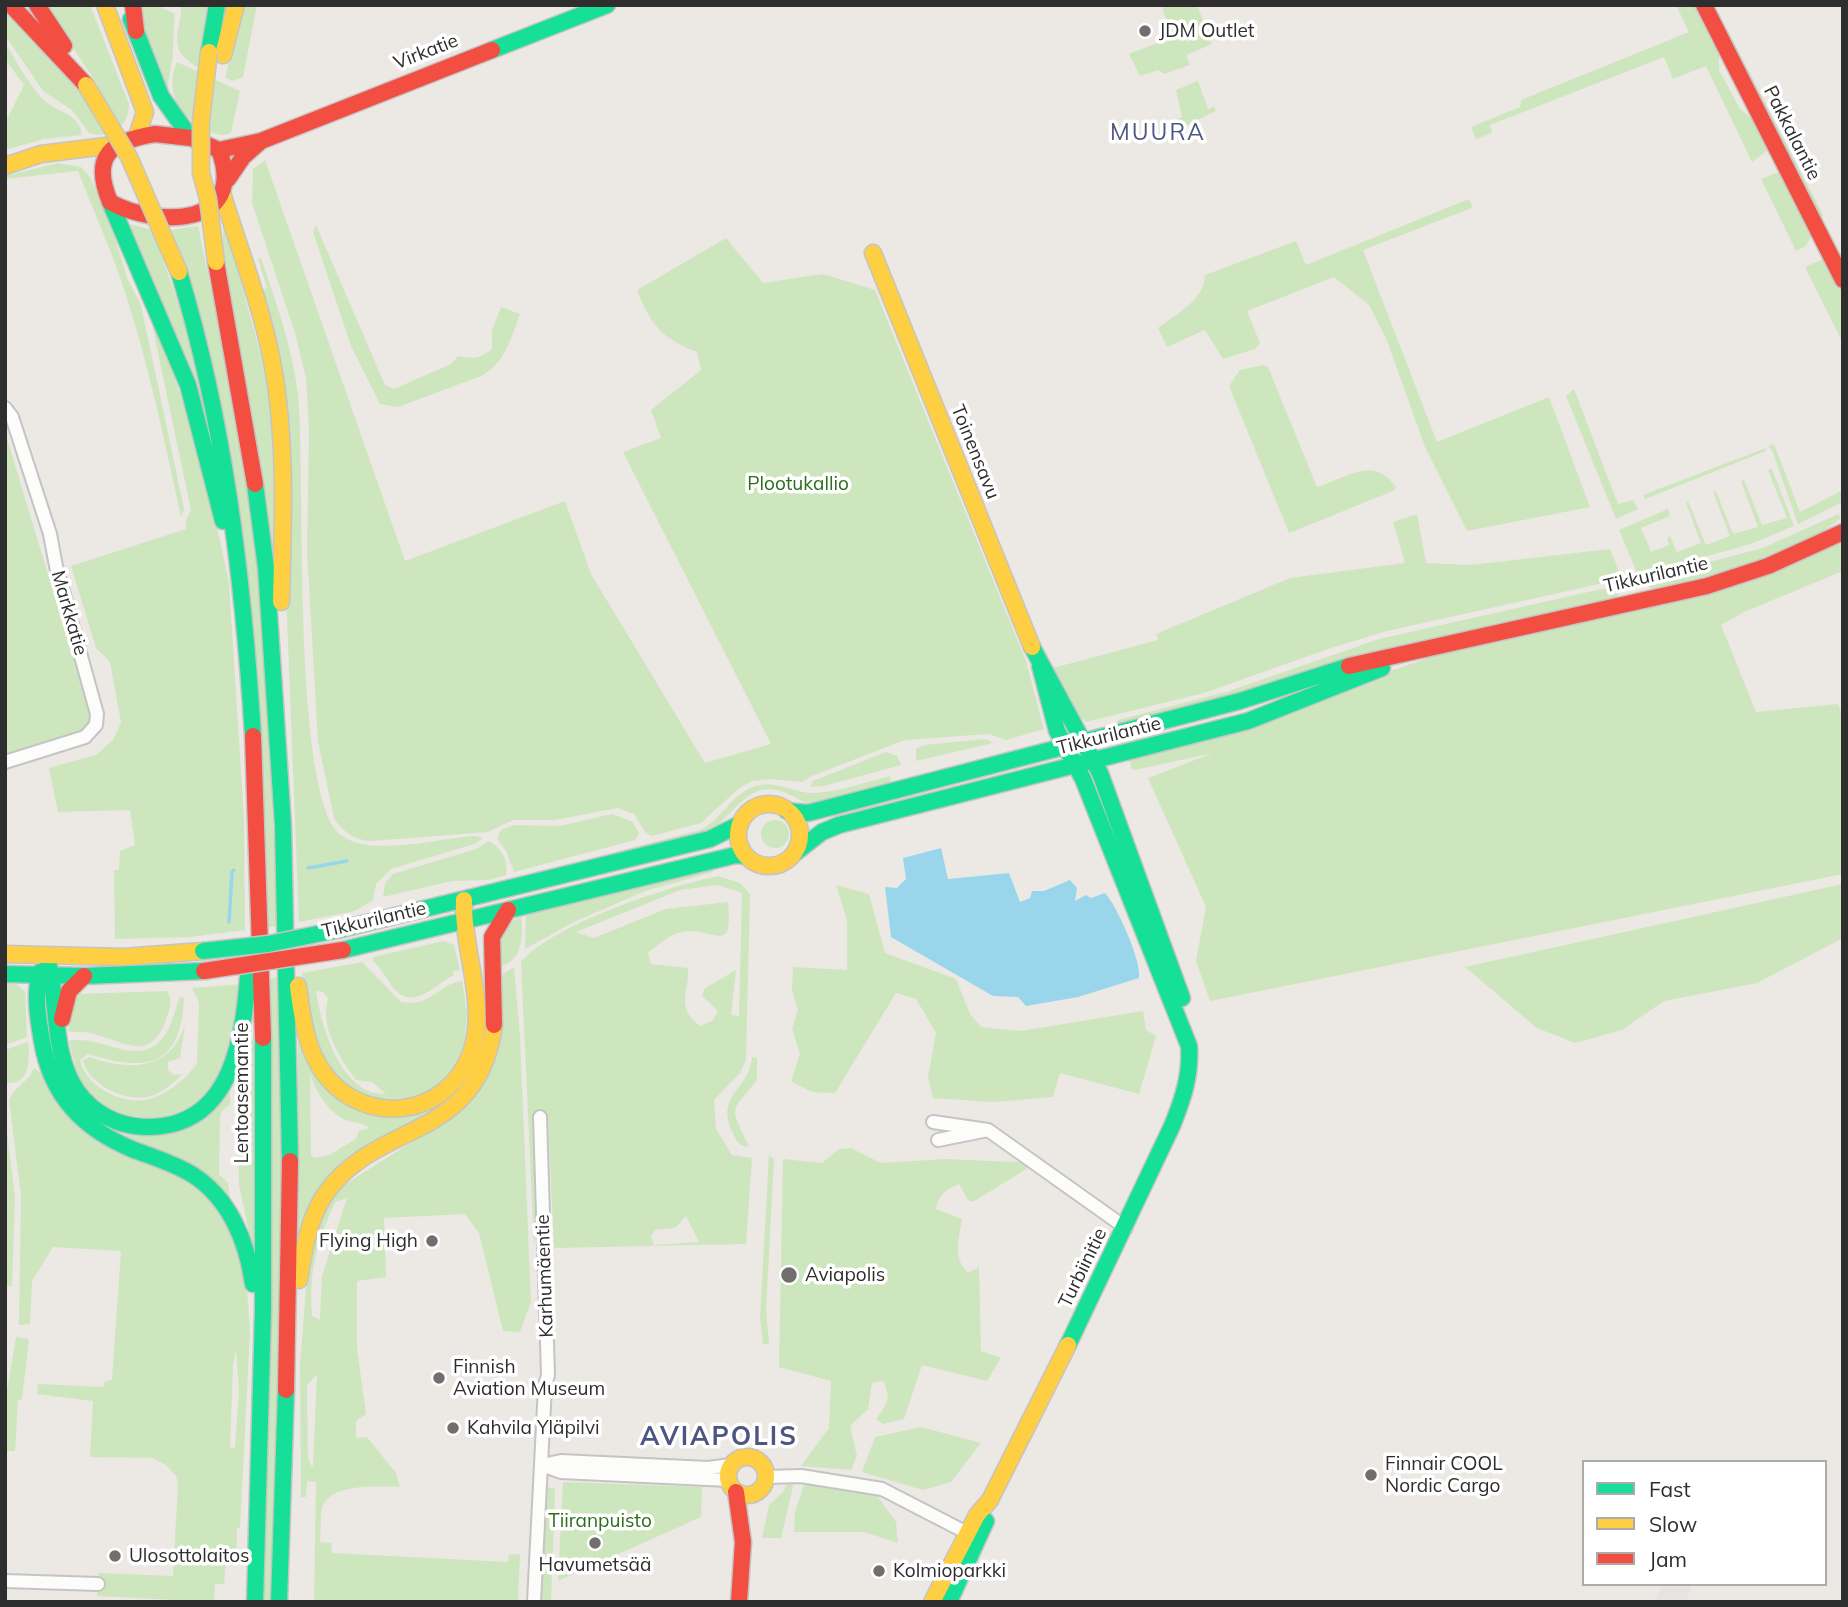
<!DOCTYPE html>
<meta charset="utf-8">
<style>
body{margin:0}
#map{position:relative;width:1848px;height:1607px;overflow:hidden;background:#ece8e4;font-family:Mulish,sans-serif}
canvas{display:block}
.frame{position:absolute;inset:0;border:7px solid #2e2e2e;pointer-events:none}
.legend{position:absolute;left:1582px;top:1460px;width:245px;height:126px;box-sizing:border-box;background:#fff;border:2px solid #ababab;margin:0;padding:9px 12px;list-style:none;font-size:21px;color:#2e2e2e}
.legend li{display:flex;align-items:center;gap:14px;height:35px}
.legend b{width:35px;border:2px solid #ababab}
</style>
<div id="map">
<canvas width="1848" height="1607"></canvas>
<div class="frame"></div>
<ul class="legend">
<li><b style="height:9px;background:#16e098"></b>Fast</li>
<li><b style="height:9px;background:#ffcf43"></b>Slow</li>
<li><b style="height:9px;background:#f24e42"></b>Jam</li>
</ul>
</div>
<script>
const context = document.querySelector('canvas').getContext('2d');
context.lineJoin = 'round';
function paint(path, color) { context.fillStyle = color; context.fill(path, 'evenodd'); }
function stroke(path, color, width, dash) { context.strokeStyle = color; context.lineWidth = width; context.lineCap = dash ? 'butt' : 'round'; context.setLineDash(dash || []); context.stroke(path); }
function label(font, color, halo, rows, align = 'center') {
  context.font = font + ' Mulish,sans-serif'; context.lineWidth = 7; context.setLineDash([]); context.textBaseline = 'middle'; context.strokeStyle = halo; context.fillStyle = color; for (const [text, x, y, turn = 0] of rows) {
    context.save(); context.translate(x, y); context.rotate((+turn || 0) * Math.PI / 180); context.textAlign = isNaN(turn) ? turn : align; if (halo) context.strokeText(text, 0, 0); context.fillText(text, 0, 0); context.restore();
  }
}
paint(new Path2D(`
 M44,5H90L129,104C130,125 110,140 89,133L72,110L43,91L5,35V9L98,85Z
 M138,5H157L175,14C173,28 174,40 173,53C172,70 166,81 169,99C155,68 148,37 138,5Z
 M181,5H209L199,68C165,48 181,36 181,5Z
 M242,5H257L243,77L233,81L225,78Z
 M1161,5H1197L1212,44L1186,55L1190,65L1164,74L1158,70L1140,76L1129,54L1173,37Z
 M1676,5H1698L1719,51V70L1740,109L1755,121L1768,150L1752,162L1706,66L1673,79L1664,57L1490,125L1492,133L1476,139L1471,127L1520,107L1521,100L1689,32Z
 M1727,29L1823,215L1821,220L1737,56Z
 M5,43C17,61 28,84 43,99C56,113 79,112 82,135L44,139L5,150V123L24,85L5,59Z
 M177,62L240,91L231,133C215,142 182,117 176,101C171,88 171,75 177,62Z
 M1198,81L1208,109L1214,107L1216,111C1197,118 1181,135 1164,124L1182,117L1176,90Z
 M265,160L405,561L565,501L591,574L705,763L771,744L623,452L661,438L651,410L701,370L697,352C661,338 651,325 637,290L726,238L763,283L823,274L875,290L1026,661L1044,729L1006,740L989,734L905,740L812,776L802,782L770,779L752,781L737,790L701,823L652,836L645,832L634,814L618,808L555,820H513L488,832L371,841C354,840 343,832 334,818L318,741L307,552L309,429L306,378L295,333L252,203L253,169Z
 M58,163L81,167L90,177L111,226L128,280L141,305L184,509L181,517C163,433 145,347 116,266C104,234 90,202 78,171L5,179V176Z
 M1782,171L1813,233L1806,246L1796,251L1761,179Z
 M1469,199L1473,207L1469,209L1363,250L1437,442L1549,397L1590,507L1467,531L1425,447L1386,338L1369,305L1334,277L1247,311L1260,343L1255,349L1223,359L1205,330L1167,347L1158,328C1177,313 1204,301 1205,275L1296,241L1306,265Z
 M223,215L273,400L275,575L223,259Z
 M129,224L153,230L188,332L215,441Z
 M316,225L385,385L394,389L451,364L458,356C473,359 480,359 492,349V330L501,307L520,314C511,338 505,364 481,376L398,407L380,404L351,346L313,232Z
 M198,226L238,420L259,574L279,926L268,927L254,635L172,230Z
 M261,258C276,302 293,349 298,396C306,469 291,798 341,835C370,858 439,838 475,836L483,838L474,844L391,869L376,884L373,900L355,911L299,922L286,593L263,289L267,288L258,259Z
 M1821,260H1826L1843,293V343L1805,267Z
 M149,310L158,325L206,475L229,583L244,818L245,930L190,937L115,939L114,870H119L120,851L135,845L130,810L58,812L49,768L96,755L113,740L121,722L110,662L96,648L71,566L186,529V521L191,510Z
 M1263,365L1268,367L1317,487C1347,478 1373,455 1396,487L1393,491L1289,533L1229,386L1240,370Z
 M1574,389L1618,504L1633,500L1638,509L1616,519L1566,396Z
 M5,432L91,717L88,726L81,732L5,757Z
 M1774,444L1800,512L1843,490V502L1798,524L1772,450L1768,447Z
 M1766,448V451L1645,499L1643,495Z
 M1772,469L1794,526L1751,544L1638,575L1619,530L1668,509L1670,516L1641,528L1651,552L1669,545L1667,538L1670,536L1677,552L1701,543L1686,503L1688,501L1706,545L1730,536L1713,492L1716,491L1733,534L1758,527L1741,481L1744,480L1762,525L1787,518L1768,470Z
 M1417,514L1426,563L1471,565L1610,549L1622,579L1387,631L1331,648L1204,693L1086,722L1076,714L1053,668L1158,640L1156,634L1290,578L1405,563L1393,522Z
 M1838,514L1841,518L1809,541L1760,562L1654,590L1640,580L1763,548Z
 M1843,541V571L1744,612L1721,625L1756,712L1838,704L1843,717V874L1210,1001L1196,961L1206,907L1148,778L1213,753L1135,770L1131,769L1130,760L1443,653Z
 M1624,584V589L1614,599L1117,728L1118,720L1229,691L1379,639Z
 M986,739L993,743L916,761V749L924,745Z
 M886,752L897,756L901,765L824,786L810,787L813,781Z
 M890,776L892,784L807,803C798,800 791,794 781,791C745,781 733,819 706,833L542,871L700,830C722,819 732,793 756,786C777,780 795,794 815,793C839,792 866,782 890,776Z
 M612,814L633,822L639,833L635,840L514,872L506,851L497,838L501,830L514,825L560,826Z
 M761 834a14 14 0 1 1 28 0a14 14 0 1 1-28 0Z
 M489,841C501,847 509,861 506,875L488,880L452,881L383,897L385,883L393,874L476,849Z
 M711,867L713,872L645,891L574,922L525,949L526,914Z
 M718,876L740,883L750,894L746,1060L740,1073L714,1100L716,1129L732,1155L752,1158L746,1244L554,1248L548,1118L535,1117L538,1226L534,1244L521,962C553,924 669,886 718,876ZM718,885L742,893L739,1016L731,1015L736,970L704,989L702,996L718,1011L712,1021L700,1026C674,1006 690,991 688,968L651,964L648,953C657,946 669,935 681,932C712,925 734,959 728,902L666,909L594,938L576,932L680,890ZM686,1216L699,1242L654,1245L651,1236L655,1230L675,1228Z
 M1843,884V938L1757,983L1664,1001L1622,1030L1575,1043L1537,1028L1465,967Z
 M836,885L869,894L885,953L956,979L970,1014L981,1027L1020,1031L1143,1011L1146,1030L1156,1036L1139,1094L1060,1073L1053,1097L993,1102L933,1098L928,1077L936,1033L916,999L896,993L835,1093L812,1092L791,1081L800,1054L792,1029L798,1010L792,991L793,967L847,970V920Z
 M521,916C524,934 522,962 501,966C500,944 499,927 521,916Z
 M444,941L454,945L460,970L453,971L454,975C435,984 415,1011 394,989C387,980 382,969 373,961V957Z
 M362,962L401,1002C432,1007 438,984 462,981L467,1013L463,1062L426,1097L363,1099L326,1065L308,1009L302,973ZM316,991L323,992L328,998C320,1029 339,1056 356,1080L372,1082L386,1094C341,1096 321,1026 316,991Z
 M514,967L520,1036L531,1302L520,1332L503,1331L479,1233L465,1214L384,1218L386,1277L357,1281V1348L366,1414L356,1421V1438L367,1437L396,1473L400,1487C378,1487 331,1482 322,1508C320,1517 321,1532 320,1542L331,1543L332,1553L508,1562L509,1555L520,1554L518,1602H314L316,1482L307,1481L306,1497H301L300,1364L309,1251L331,1193L428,1132L503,974ZM347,1198L322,1276L320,1320L312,1316C309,1268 316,1246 335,1202ZM317,1374L313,1466L312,1467L308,1458L307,1386Z
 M279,977L282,1174L273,1602H262L269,979Z
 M5,982L18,985L25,992L27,1037L5,1045Z
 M242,984L237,1038L210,1096L170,1120L108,1113L79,1080L69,1041C103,1033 141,1073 166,1033C173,1022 175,1008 180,997L184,998C181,1068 146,1072 88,1054L80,1060C86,1087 123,1106 150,1099C168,1094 187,1078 197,1063L199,1003L192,988Z
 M167,991C173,1001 170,1007 167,1017C151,1066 123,1040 90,1033C83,1031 75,1033 68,1031L76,994Z
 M249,1016L255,1054L256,1265L239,1185L238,1138Z
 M298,1017L344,1100L459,1096L353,1158L298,1252ZM310,1074C315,1090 326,1109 343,1119C353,1124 361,1120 369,1128L359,1131L356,1139L329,1155L315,1158L311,1155Z
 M185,1025L180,1058L168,1062V1070L173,1075L183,1074C174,1082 162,1093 151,1096C127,1103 90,1086 83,1061L89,1057C129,1071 170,1071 185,1025Z
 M28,1042C30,1060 30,1085 6,1083L5,1050Z
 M752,1057L757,1058V1080C729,1115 730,1104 749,1147C739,1146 737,1142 733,1133C714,1094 750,1090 752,1057Z
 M55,1064L136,1133L230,1090V1104L221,1112L220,1118L219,1174L228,1183L230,1199L130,1140Z
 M34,1068L220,1207L246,1275L250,1331L240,1528H237L236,1563L226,1562L224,1584H215L214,1602L97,1596L98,1573L173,1576L178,1483L176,1476L166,1465L153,1458L90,1457L93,1401L37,1394L38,1384L103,1387L105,1381L112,1380L121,1251L53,1247L32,1281L30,1324L19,1325L21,1196L9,1100C14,1087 29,1082 34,1068ZM236,1350L239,1391L235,1447L230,1449L233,1365Z
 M5,1116L15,1197L12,1286H5Z
 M851,1148L881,1163L945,1159L1036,1163L973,1202L968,1200L959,1184C946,1189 938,1196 936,1209L962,1219C959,1239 952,1257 968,1273L979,1267L981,1351L1001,1358L987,1381L922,1365L904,1419L883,1424L876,1419C887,1405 892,1398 883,1381L872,1383L868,1409L850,1426L857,1456L851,1470L801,1466L829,1428L831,1381L779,1367L783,1159L822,1163L839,1149Z
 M769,1155L774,1159L766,1310L769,1344H763L760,1318Z
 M16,1337L29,1339L22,1399L18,1400L15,1451H5V1402Z
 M921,1427L981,1443L951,1482L923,1490L862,1472L875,1437Z
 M563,1482L702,1487L701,1517L558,1581Z
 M788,1482H791L793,1486L781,1538H762L769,1505L783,1492Z
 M804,1485H840L876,1494L896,1522L898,1543L864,1532H794L795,1512Z
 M547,1487L555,1489L551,1602H540Z`), '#cee6be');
paint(new Path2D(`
 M941,848L948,879L1009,873L1020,902L1030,898L1032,891H1044L1070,880L1077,888L1075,901L1086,895L1091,898L1105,893C1117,906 1142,962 1139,978L1078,997L1026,1006L1018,997L993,996L891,937L885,887L897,888L906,879L903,858Z`), '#99d6ec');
stroke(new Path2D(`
 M308,868L347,861
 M229,922L232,872L234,870`), '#99d6ec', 3.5);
stroke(new Path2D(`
 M1670,1602L1678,1584`), '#e6e4e2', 28);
const street = new Path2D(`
 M5,408L12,417L50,534L56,566L97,714L96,725L85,737L5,762
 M933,1122L988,1130L938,1140
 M988,1130L1126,1228
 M542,1465L561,1461L708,1468L731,1465
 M542,1465L561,1472L728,1480
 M766,1477L801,1476L882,1489L973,1536
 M5,1581L98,1584
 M534,1602L545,1386L548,1375L540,1117`);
const fast = new Path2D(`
 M131,19L161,96L190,137
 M492,50L607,5
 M209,52L217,5
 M110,202L188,385L223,521
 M179,272C225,424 243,578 253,736
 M255,484L266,568L283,825L290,1161
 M1032,647L1100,773L1182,998
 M1040,666L1057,731L1083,779L1189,1046C1191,1075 1183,1099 1172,1126L1068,1345
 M787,811L808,813L1240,701L1349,666
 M795,853L822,832L839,825L1248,721L1382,668
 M342,929L710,839L740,824
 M343,950L736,855L746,856
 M47,957C59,1000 51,1053 77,1091C93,1113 117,1126 145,1127C236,1129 244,1031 249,964
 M40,972C34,994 38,1019 42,1041C51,1096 83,1129 134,1150C153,1157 174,1163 193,1175C230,1199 247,1242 253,1284
 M5,974L84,976L204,971
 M255,1602L263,1310V1038
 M279,1602L286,1390
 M949,1602L986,1521`);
const slow = new Path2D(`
 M105,5L145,112L137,136
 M223,55L236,5
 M5,166L41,154L114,145
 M223,196C240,251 261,304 272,361C287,440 283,522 281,602
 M873,253L1032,647
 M738 835a31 31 0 1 1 62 0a31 31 0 1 1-62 0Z
 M5,954L123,957L203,951
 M298,986C302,1016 306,1051 326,1076C368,1128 448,1116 471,1053C488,1004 462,950 464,900
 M299,1280C304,1250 308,1219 326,1193C378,1119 478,1143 494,1025
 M728 1476a19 19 0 1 1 38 0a19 19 0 1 1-38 0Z
 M932,1602L977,1515L990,1500L1068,1345`);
const jam = new Path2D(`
 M11,5L86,85
 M37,5L64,46
 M133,5L136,31
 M1704,5L1843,280
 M155,134L191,138L219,150C248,227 157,228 110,202C91,156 110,141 155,134Z
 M219,150L261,141L492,50
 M228,179L243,157L260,142
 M216,262L255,484
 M1349,666L1707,586L1768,566L1843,532
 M253,736L263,1038
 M62,1019L69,991L84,976
 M494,1025L492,937L508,910
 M286,1390L290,1161
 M736,1492L743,1542L739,1602`);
stroke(street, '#c5c4c5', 16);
stroke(fast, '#c5c4c5', 19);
stroke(slow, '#c5c4c5', 19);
stroke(jam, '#c5c4c5', 19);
stroke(street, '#fcfcfb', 12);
stroke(fast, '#16e098', 16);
stroke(slow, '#ffcf43', 16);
stroke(jam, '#f24e42', 16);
const fastBridge = new Path2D(`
 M203,951L268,944L342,929`);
const slowBridge = new Path2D(`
 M209,52L201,121V173L208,199L216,262
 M86,85L129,157L179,272`);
const jamBridge = new Path2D(`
 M204,971L343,950`);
stroke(fastBridge, '#c6c5c4', 19, []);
stroke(slowBridge, '#c6c5c4', 19, []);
stroke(jamBridge, '#c6c5c4', 19, []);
stroke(fastBridge, '#16e098', 16);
stroke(slowBridge, '#ffcf43', 16);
stroke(jamBridge, '#f24e42', 16);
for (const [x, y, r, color] of [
 [1145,31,7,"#706f6e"],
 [432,1241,7,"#706f6e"],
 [789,1275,9,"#706f6e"],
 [439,1378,7,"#706f6e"],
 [453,1428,7,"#706f6e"],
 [1371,1475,7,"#706f6e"],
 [595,1543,7,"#706f6e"],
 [115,1556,7,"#706f6e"],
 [879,1571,7,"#706f6e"]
]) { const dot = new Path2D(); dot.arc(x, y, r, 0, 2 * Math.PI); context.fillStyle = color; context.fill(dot); stroke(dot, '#fff', 2.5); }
label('19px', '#2e2e2e', '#fff', [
 ["JDM Outlet",1159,31],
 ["Flying High",418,1241,"right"],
 ["Aviapolis",805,1275],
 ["Finnish",453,1367],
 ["Aviation Museum",453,1389],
 ["Kahvila Yläpilvi",467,1428],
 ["Finnair COOL",1385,1464],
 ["Nordic Cargo",1385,1486],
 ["Ulosottolaitos",129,1556],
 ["Havumetsää",595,1565,"center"],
 ["Kolmioparkki",893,1571]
], 'left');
label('19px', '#2e2e2e', '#fff', [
 ["Virkatie",426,52,-21],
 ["Pakkalantie",1792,133,63],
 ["Toinensavu",975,452,68],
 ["Tikkurilantie",1656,575,-13],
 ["Markkatie",69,613,74],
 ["Tikkurilantie",1109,736,-14],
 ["Tikkurilantie",374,920,-13],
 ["Lentoasemantie",242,1093,-90],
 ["Turbiinitie",1083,1268,-64],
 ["Karhumäentie",545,1276,-92]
]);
label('19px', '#2c6e1b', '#fff', [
 ["Plootukallio",798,484],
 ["Tiiranpuisto",600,1521]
]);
context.letterSpacing = '2px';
label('23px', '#4d5680', '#fff', [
 ["MUURA",1158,133]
]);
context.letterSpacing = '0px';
context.letterSpacing = '2px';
label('bold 26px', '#4d5680', '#fff', [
 ["AVIAPOLIS",719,1437]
]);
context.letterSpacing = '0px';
</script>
